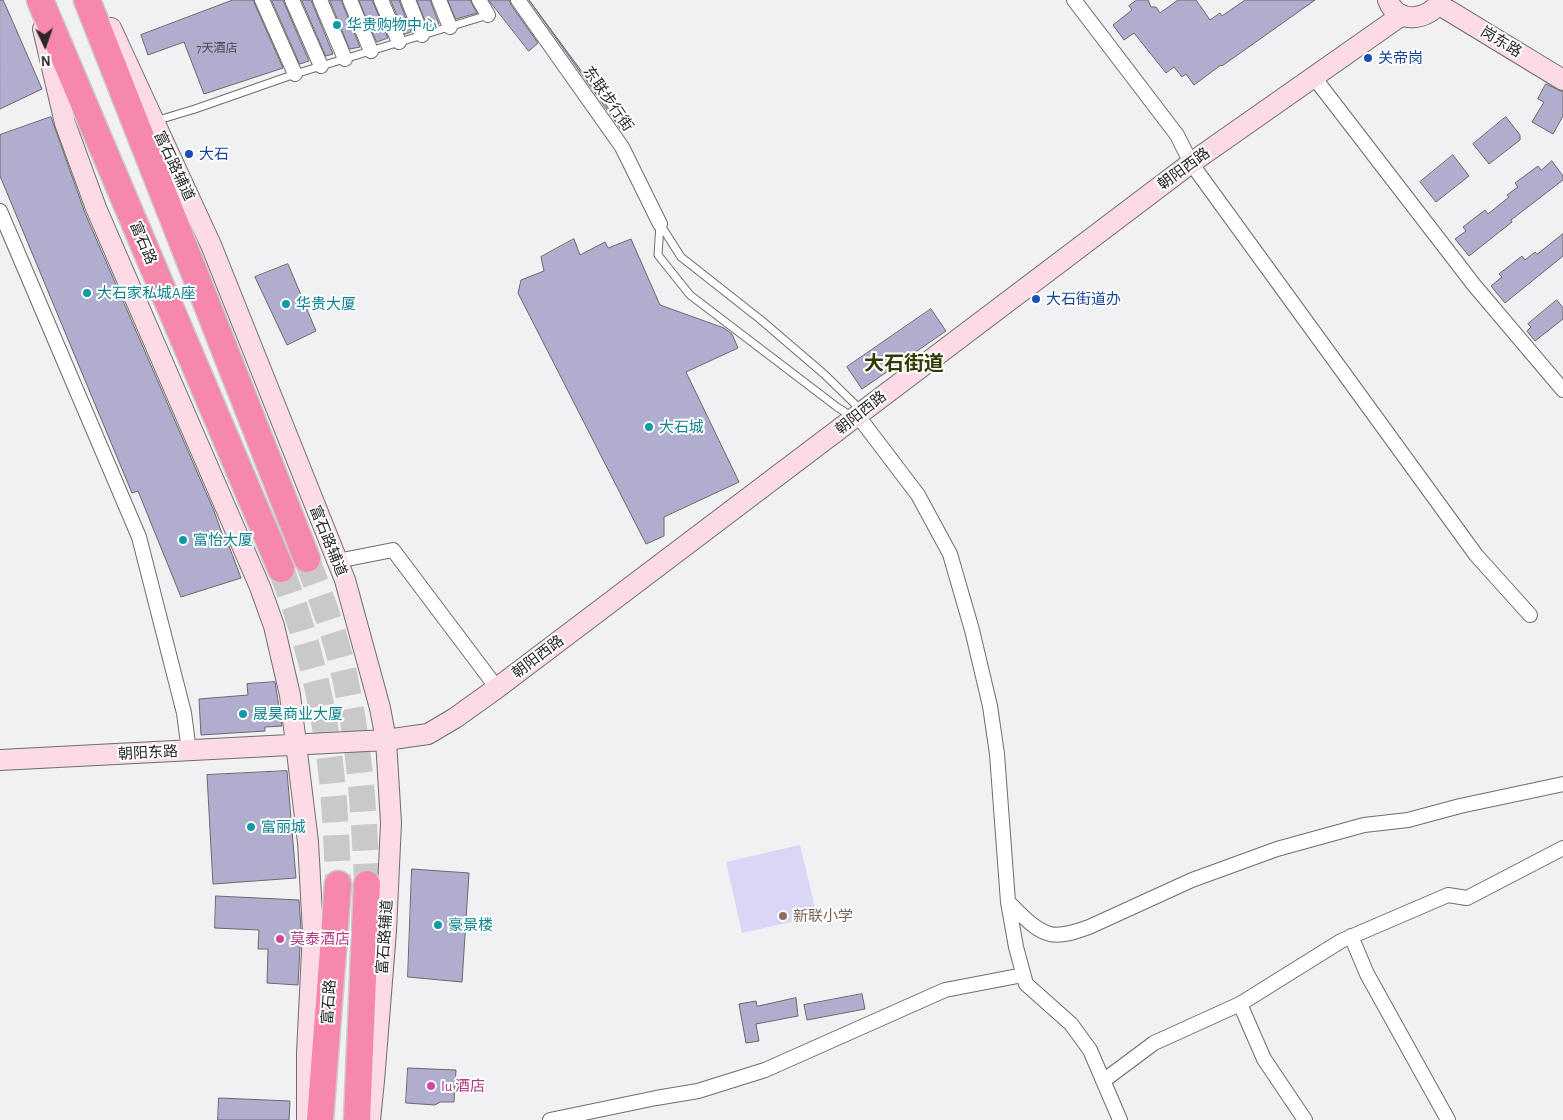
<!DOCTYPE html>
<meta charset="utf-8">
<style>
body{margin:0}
#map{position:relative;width:1563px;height:1120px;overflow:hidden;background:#f1f1f4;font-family:"Alegreya Sans",sans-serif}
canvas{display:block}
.north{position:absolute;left:20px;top:20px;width:50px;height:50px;-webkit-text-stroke:4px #fff;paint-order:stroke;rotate:177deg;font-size:14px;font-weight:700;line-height:20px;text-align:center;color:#282829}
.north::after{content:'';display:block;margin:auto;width:18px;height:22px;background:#282829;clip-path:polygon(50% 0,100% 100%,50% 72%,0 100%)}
</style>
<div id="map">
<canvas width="1563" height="1120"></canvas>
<div class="north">N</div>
</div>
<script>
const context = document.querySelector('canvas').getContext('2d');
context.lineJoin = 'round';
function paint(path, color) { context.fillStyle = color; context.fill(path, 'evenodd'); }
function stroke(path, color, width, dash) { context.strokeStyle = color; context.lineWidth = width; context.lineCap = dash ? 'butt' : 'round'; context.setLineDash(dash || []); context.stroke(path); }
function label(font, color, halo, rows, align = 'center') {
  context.font = font + ' "Alegreya Sans","Noto Sans SC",sans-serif'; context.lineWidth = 4; context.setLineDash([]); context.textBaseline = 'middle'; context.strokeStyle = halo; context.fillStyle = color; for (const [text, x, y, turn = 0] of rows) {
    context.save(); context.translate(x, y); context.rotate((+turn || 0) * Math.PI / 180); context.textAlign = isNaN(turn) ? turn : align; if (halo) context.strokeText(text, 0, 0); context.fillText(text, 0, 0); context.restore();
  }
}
paint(new Path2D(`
 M800,845L817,916L742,933L726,862Z`), '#d9d6f6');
const building = new Path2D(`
 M0,0H3L12,20L42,89L0,109Z
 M233,0H253L283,68L204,94L184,42L148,55L141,35Z
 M272,0H283L309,61L300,64Z
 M302,0H311L333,54L326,56Z
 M330,0H341L360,47L350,49Z
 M359,0H372L388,38L377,42Z
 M391,0H399L411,32L405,34Z
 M417,0H430L439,24L428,27Z
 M448,0H470L477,13L456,19Z
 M489,0H509L511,5L538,43L529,51Z
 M529,0L605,103L622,131Z
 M1137,0H1148L1151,7H1156L1160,13L1178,0H1196L1210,20L1220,13L1222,16L1245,0H1315L1222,66L1221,65L1194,85L1186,74L1182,77L1174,67L1166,73L1134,33L1124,40L1113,25L1132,10L1129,6Z
 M1546,84L1563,92V116L1553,134L1532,122L1544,102L1538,99Z
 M51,117L85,213L214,511L224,539L226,538L241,578L181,597L138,491L132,493L0,176V135Z
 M1506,117L1520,135V140L1489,164L1473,144Z
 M1453,155L1469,176L1436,202L1420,182Z
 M1552,161L1563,176V180L1511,220L1512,222L1469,256L1455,239L1466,231L1463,227L1485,210L1488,214L1509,197L1507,195L1518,187L1515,183L1538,166L1541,170Z
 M1563,234V256L1505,303L1491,286L1502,277L1499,274L1522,256L1525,260L1535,252L1537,254Z
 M574,239L580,255L605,242L608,248L631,239L660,305L724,328L732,334L738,348L686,372L739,482L664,517V536L646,544L518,293L521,280L544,271L541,257Z
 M288,264L316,331L287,345L255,277Z
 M1557,300L1563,308V319L1535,341L1527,331L1531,327L1528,324Z
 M931,309L946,331L862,389L847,367Z
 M275,682L282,726L265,727V731L201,735L199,699L248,695L247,684Z
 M287,771L296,878L213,884L207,775Z
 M412,869L469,873L462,982L408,977Z
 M216,896L299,900L301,929L298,985L267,983L268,949H258L259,930L215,928Z
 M862,994L865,1009L807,1020L804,1005Z
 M796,998L798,1016L756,1024L759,1041L746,1043L739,1004L756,1001L757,1006Z
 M408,1068L456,1070L454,1102H440L435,1105L406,1103Z
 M219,1098L290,1101L289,1120H218Z`);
paint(building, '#b1adce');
stroke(building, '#69686b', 1);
stroke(new Path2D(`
 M307,559C319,592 332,626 341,661C359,734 364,809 367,884
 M281,569C293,601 304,633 312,666C331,737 336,811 338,884`), '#c9c9cb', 26, [26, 13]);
const lane = new Path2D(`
 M155,121L195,109L295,74L488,15
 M660,224L658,255L690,295L837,407L851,416
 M660,224L681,257L761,320L824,374L862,411`);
const street = new Path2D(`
 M262,0L295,74
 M292,0L321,66
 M320,0L345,59
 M350,0L371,51
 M381,0L399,42
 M408,0L422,35
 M439,0L450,27
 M479,0L488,15
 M518,0L622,147L660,224
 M1074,0L1177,135L1191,163L1476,555L1530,615
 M1313,76L1474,285L1563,390
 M0,211L139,537L184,713L189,751
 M858,416L918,495L950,554L972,630L990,706L997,754L1008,902L1016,947L1026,984L1071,1024L1090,1050L1120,1120
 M337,561L393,550L497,688
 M1008,902C1020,913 1034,930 1050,934C1062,937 1078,931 1089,927L1192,880L1277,849L1364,825L1408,820L1460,806L1563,784
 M1351,936L1367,974L1448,1120
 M1103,1081L1154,1043L1240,1004
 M550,1120L656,1098L698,1091L765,1070L945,990L1023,975
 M1305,1120L1264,1059L1240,1004L1341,941L1448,895L1467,898L1563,848`);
const secondary = new Path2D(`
 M1388,0C1397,25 1429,21 1441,0
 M1438,4L1563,80
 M111,28L211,245L345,580L380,708L386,740L391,823L386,931L374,1081L370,1120
 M43,29L65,123L96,208L260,587L274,626L290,695L308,842L313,932L307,1053V1120
 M0,760L386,740L428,734L455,718L497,688L1191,163L1402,15`);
const highway = new Path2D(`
 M40,0L281,569
 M87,0L307,559
 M320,1120L338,884
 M357,1120L367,884`);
stroke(lane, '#6d6d6f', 9);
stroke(street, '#6d6d6f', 16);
stroke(secondary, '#6d6d6f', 22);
stroke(highway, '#cbcbcc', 29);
stroke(lane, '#fff', 7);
stroke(street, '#fff', 14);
stroke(secondary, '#fcdbe6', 20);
stroke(highway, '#f588ac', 26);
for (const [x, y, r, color] of [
 [337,25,5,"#0f9aa8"],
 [1368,58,5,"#1a4fb4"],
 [189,154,5,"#1a4fb4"],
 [87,293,5,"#0f9aa8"],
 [1036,299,5,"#1a4fb4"],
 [286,304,5,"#0f9aa8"],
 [649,427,5,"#0f9aa8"],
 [183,540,5,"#0f9aa8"],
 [243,714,5,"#0f9aa8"],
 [251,827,5,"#0f9aa8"],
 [783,916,5,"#8d6e63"],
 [438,925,5,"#0f9aa8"],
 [280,939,5,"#d1479c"],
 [431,1086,5,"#d1479c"]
]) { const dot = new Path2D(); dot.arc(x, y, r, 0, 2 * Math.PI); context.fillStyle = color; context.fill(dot); stroke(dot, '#fff', 2); }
label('12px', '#4a4952', null, [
 ["7天酒店",217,48]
]);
label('15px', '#0d838f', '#fff', [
 ["华贵购物中心",347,25],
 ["大石家私城A座",97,293],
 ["华贵大厦",296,304],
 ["大石城",659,427],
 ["富怡大厦",193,540],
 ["晟昊商业大厦",253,714],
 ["富丽城",261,827],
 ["豪景楼",448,925]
], 'left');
label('15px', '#282829', '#fff', [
 ["岗东路",1501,42,31],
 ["东联步行街",608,99,55],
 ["富石路辅道",174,166,65],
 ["朝阳西路",1184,169,-36],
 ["富石路",143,243,67],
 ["朝阳西路",861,413,-38],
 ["富石路辅道",328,541,68],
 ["朝阳西路",538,657,-37],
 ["朝阳东路",148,753,-3],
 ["富石路辅道",385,937,-86],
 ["富石路",329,1002,-86]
]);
label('15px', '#164399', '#fff', [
 ["关帝岗",1378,58],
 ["大石",199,154],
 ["大石街道办",1046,299]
], 'left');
label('15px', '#785e54', '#fff', [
 ["新联小学",793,916]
], 'left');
label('15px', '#b23c85', '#fff', [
 ["莫泰酒店",290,939],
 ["Iu 酒店",441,1086]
], 'left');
label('bold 20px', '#2f3b00', '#fff', [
 ["大石街道",904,364]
]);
</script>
